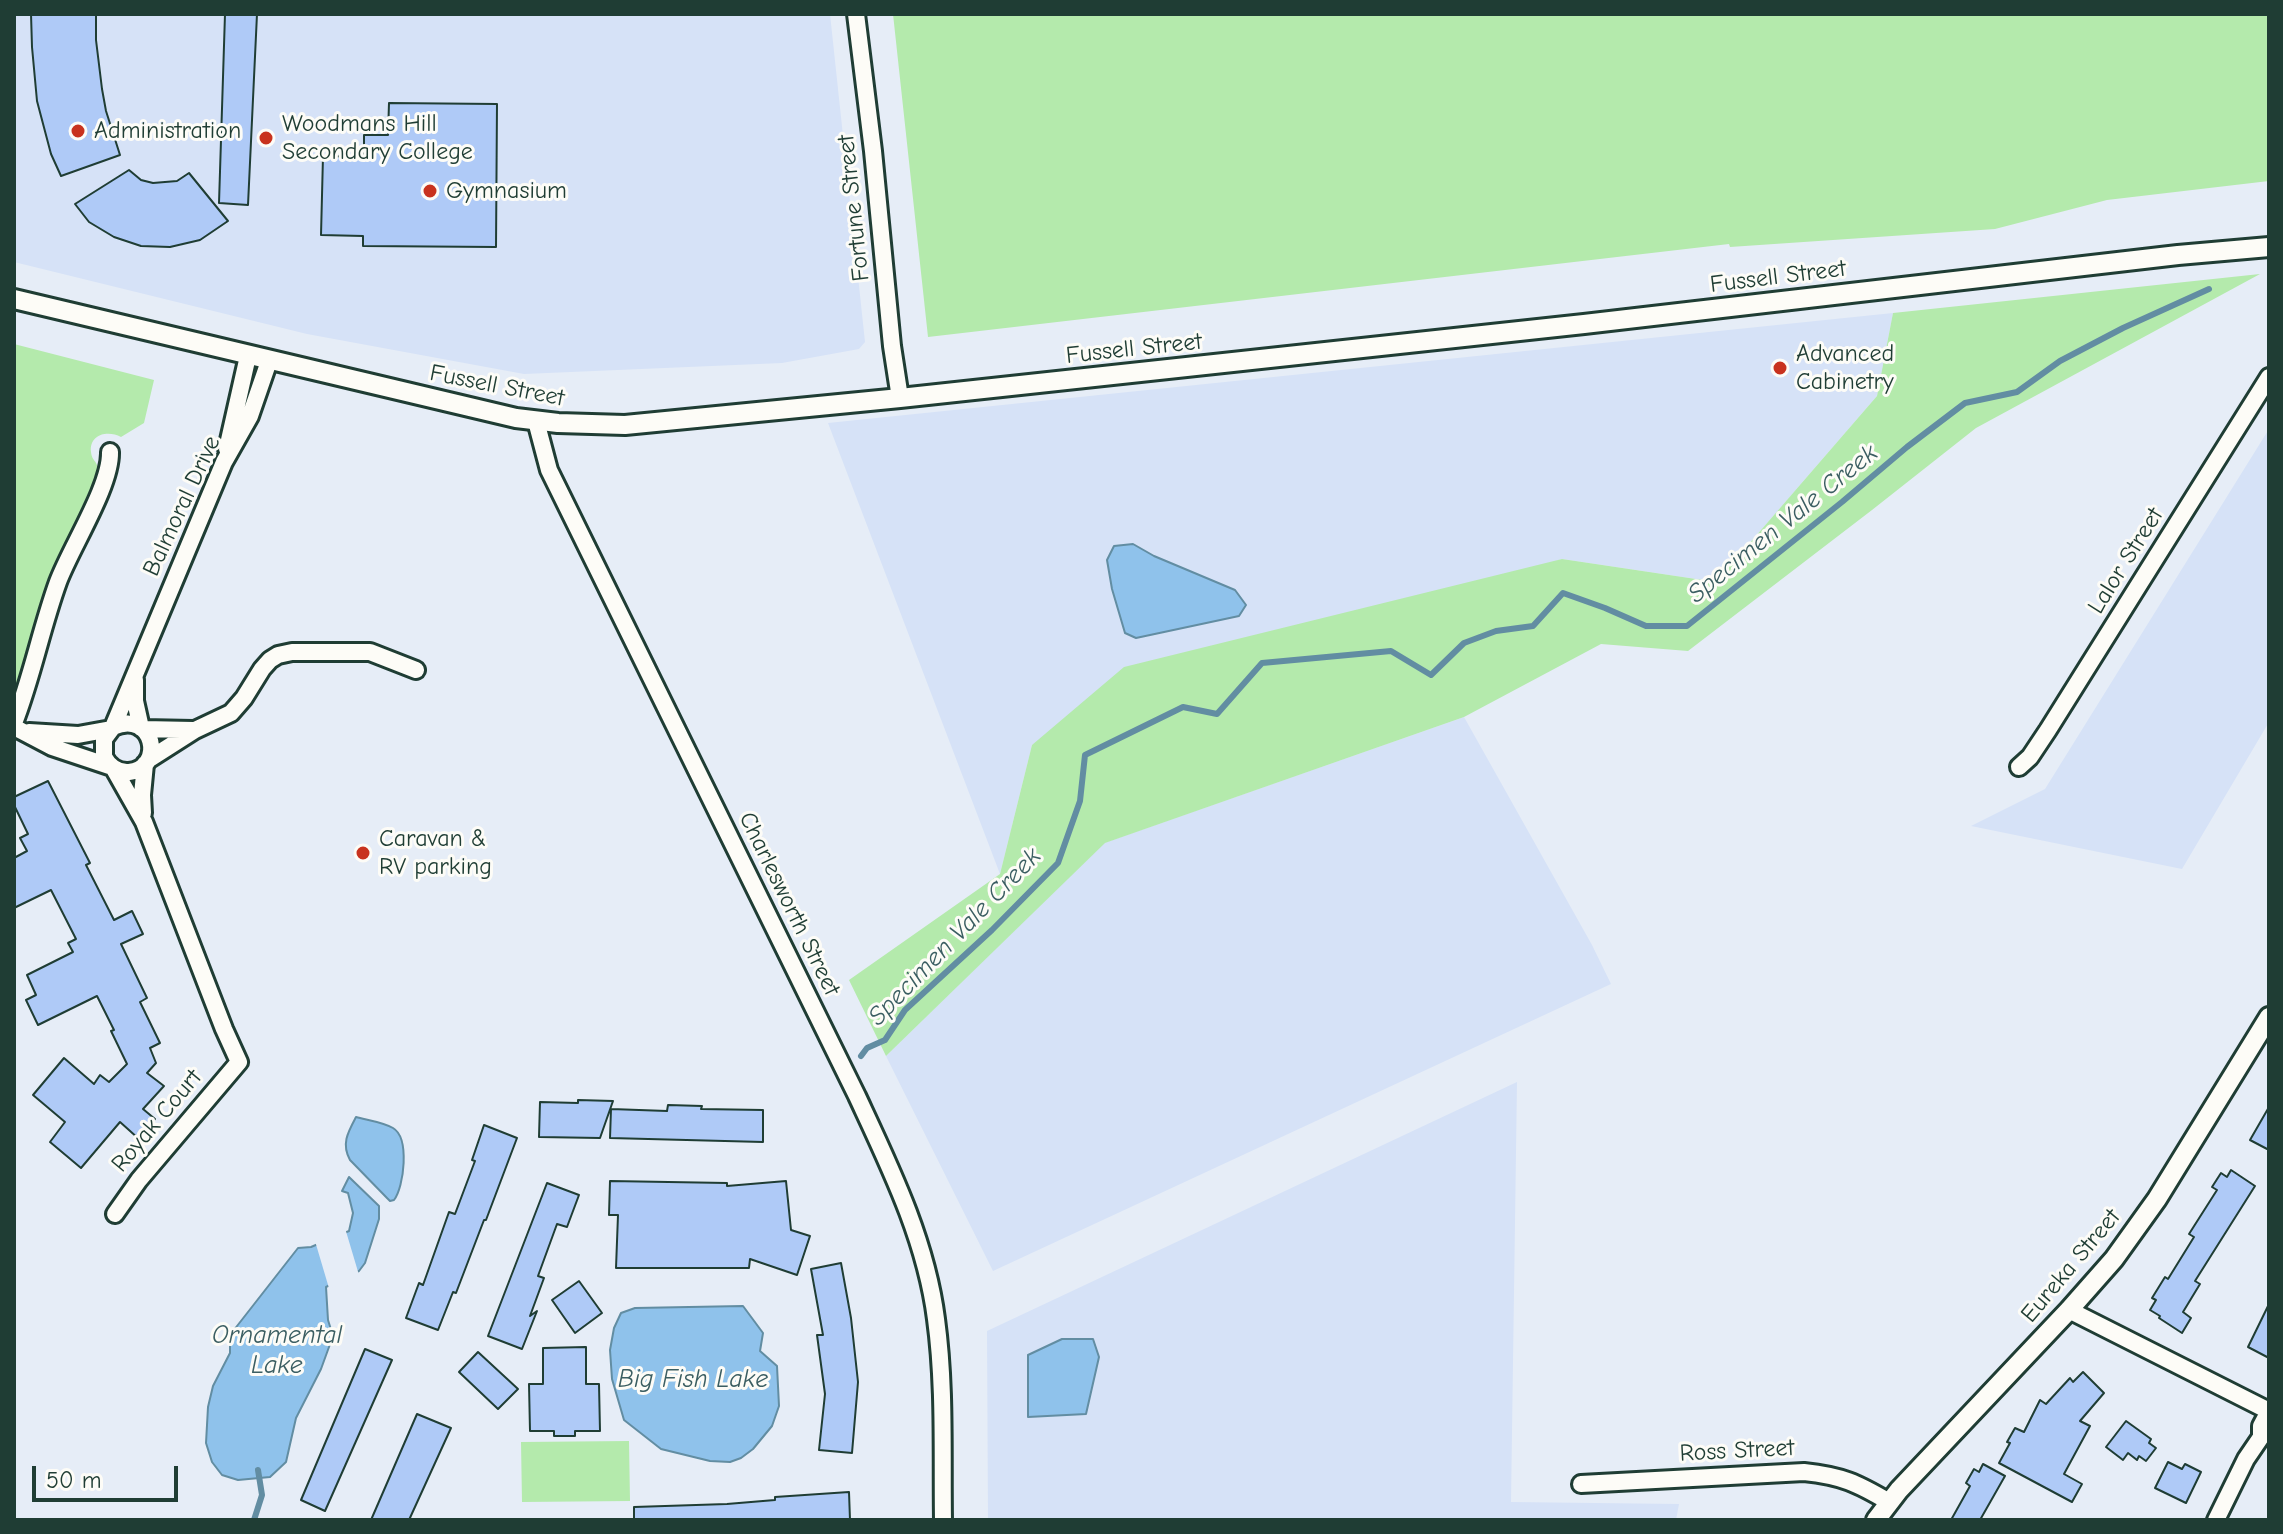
<!DOCTYPE html>
<style>
body{margin:0}
#map{position:relative;width:2283px;height:1534px;overflow:hidden;background:#e6edf7;font-family:"Comic Neue",sans-serif}
canvas{display:block}
.frame{position:absolute;inset:0;border:16px solid #1f3d34;pointer-events:none}
.scale{position:absolute;left:32px;top:1466px;width:146px;height:36px;box-sizing:border-box;border:4px solid #1f3d34;border-top:0;padding-left:10px;font-size:24px;line-height:28px;white-space:nowrap;color:#1f3d34;-webkit-text-stroke:6px #fdfcf7;paint-order:stroke}
</style>
<div id="map">
<canvas width="2283" height="1534"></canvas>
<div class="frame"></div>
<div class="scale">50 m</div>
</div>
<script>
const context = document.querySelector('canvas').getContext('2d');
context.lineJoin = 'round';
function paint(path, color) { context.fillStyle = color; context.fill(path, 'evenodd'); }
function stroke(path, color, width, dash) { context.strokeStyle = color; context.lineWidth = width; context.lineCap = dash ? 'butt' : 'round'; context.setLineDash(dash || []); context.stroke(path); }
function label(font, color, halo, rows, align = 'center') {
  context.font = font + ' "Comic Neue",sans-serif'; context.lineWidth = 6; context.setLineDash([]); context.textBaseline = 'middle'; context.strokeStyle = halo; context.fillStyle = color; for (const [text, x, y, turn = 0] of rows) {
    context.save(); context.translate(x, y); context.rotate((+turn || 0) * Math.PI / 180); context.textAlign = isNaN(turn) ? turn : align; if (halo) context.strokeText(text, 0, 0); context.fillText(text, 0, 0); context.restore();
  }
}
paint(new Path2D(`
 M14,14H830L865,342L859,349L782,363L524,374L307,334L14,262Z
 M1893,313L1877,396L1716,582L1562,559L1032,745L1000,874L828,423Z
 M2269,429V722L2182,869L1971,826L2045,789Z
 M1464,717L1592,945L1611,984L993,1271L886,1056L1104,843Z
 M1517,1082L1511,1502L1679,1504L1676,1520H988L987,1331Z`), '#d6e2f7');
paint(new Path2D(`
 M893,14H2269V181L2107,200L1995,229L1730,247L1729,244L928,337Z
 M2260,274L1976,428L1872,510L1688,651L1601,644L1464,717L1105,843L886,1056L849,980L1000,874L1032,745L1124,667L1562,559L1716,582L1877,396L1893,313Z
 M14,344L154,380L144,423L121,437C108,430 89,434 91,452C92,462 98,460 98,472L51,575L36,619L19,683L14,689Z
 M629,1441L630,1501L522,1502L521,1442Z`), '#b4eaac');
const water = new Path2D(`
 M1133,544L1154,556L1235,590L1246,605L1239,616L1136,638L1125,633L1112,589L1107,560L1114,546Z
 M356,1117C367,1120 383,1122 393,1128C410,1138 404,1187 394,1200L390,1201L387,1198L350,1160C341,1144 348,1132 356,1117Z
 M349,1177L379,1206V1219L365,1263L359,1271L326,1287L328,1320L333,1336L321,1369L296,1418L286,1462L270,1477L238,1480L222,1475L212,1462L206,1443L208,1407L213,1386L230,1353V1335L298,1248L311,1247L349,1231L353,1213L348,1193L342,1191Z
 M743,1306L763,1333L760,1351L777,1366L779,1406L772,1426L753,1449L741,1458L730,1462L710,1461L661,1449L624,1420L612,1379L610,1350L614,1328L621,1313L635,1308Z
 M1062,1339H1093L1099,1357L1086,1414L1028,1417V1355Z`);
paint(water, '#8fc2eb');
stroke(water, '#628da2', 2);
paint(new Path2D(`
 M345,1228L359,1275L330,1289L331,1295L315,1241Z`), '#e6edf7');
stroke(new Path2D(`
 M861,1056L867,1048L885,1040L905,1010L992,930L1058,863L1080,801L1085,755L1183,707L1217,714L1262,663L1391,651L1431,675L1464,643L1496,631L1533,626L1563,593L1605,608L1646,626H1687L1842,502L1907,447L1965,403L2017,392L2060,361L2123,328L2209,289
 M254,1520L262,1495L258,1470`), '#628da2', 6);
const building = new Path2D(`
 M31,14H96V40L102,89L106,111L120,155L61,176L51,154L37,101L32,47Z
 M225,14H257L248,205L219,203Z
 M389,103L497,104L496,247L363,246V236L321,235L323,156L364,157V135H388Z
 M129,170L141,180L153,183L177,181L189,173L228,221L200,240L170,247L141,246L114,237L89,222L75,204Z
 M48,781L90,863L86,865L114,920L132,911L143,934L121,944L147,998L140,1002L160,1043L150,1048L156,1063L147,1073L164,1086L143,1109L155,1119L139,1139L120,1122L81,1168L50,1142L65,1122L33,1095L64,1058L94,1084L100,1075L109,1082L127,1064L111,1031L114,1030L97,996L38,1025L26,1000L36,995L27,975L73,952L68,943L76,939L51,890L14,908V858L27,851L20,838L28,834L14,805V797Z
 M578,1100L613,1101L600,1138L539,1137L540,1102L578,1103Z
 M668,1105L702,1106L701,1109L763,1110V1142L610,1138L611,1109L667,1111Z
 M2269,1107V1150L2250,1140Z
 M484,1125L517,1138L486,1220H484L456,1293L453,1292L438,1330L406,1318L419,1283L423,1285L449,1212L455,1214L475,1161L472,1160Z
 M2231,1170L2255,1186L2195,1281L2200,1284L2183,1312L2191,1318L2182,1333L2159,1318L2160,1316L2150,1310L2156,1300L2152,1298L2165,1277L2168,1279L2194,1237L2189,1234L2217,1190L2212,1187L2221,1173L2227,1177Z
 M610,1181L727,1183V1186L786,1181L791,1230L810,1236L797,1275L750,1259L749,1268H616L618,1215H609Z
 M547,1183L579,1195L567,1227L557,1224L538,1276L544,1278L530,1316L537,1311L522,1349L488,1336Z
 M841,1263L851,1318L858,1382L852,1453L819,1450L825,1394L817,1335H823L811,1269Z
 M579,1281L602,1313L575,1333L552,1300Z
 M2269,1304V1358L2248,1347Z
 M586,1347V1384H599L600,1431H575V1436H554V1431H530L529,1384H543V1348Z
 M365,1349L392,1360L325,1511L301,1500Z
 M478,1352L518,1389L498,1409L459,1372Z
 M2083,1372L2104,1393L2080,1421L2090,1426L2064,1474L2082,1484L2072,1502L1999,1463L2010,1443L2007,1442L2015,1428L2024,1432L2040,1400L2046,1404L2070,1378L2073,1382Z
 M417,1414L451,1428L409,1520H371Z
 M2126,1421L2151,1439L2149,1443L2156,1448L2146,1461L2139,1456L2137,1460L2128,1453L2123,1460L2106,1447Z
 M2168,1462L2182,1469L2185,1464L2201,1472L2186,1503L2155,1488Z
 M1983,1464L2005,1476L1980,1520H1951L1970,1486L1966,1483L1974,1469L1979,1472Z
 M849,1492L850,1520H634V1507L727,1504L775,1500V1497Z`);
paint(building, '#afcaf7');
stroke(building, '#1f3d34', 2);
const minor = new Path2D(`
 M856,14L873,151L892,346L900,398
 M536,421L549,470L857,1096C890,1167 926,1240 936,1319C945,1385 942,1453 943,1520
 M227,449L248,356
 M135,680V701L141,728
 M14,723C32,677 41,629 58,582C71,547 111,486 110,452
 M14,727L52,747L112,767
 M113,727C154,709 166,768 129,772C117,773 109,766 104,757V739L113,727L224,462L250,416L269,361
 M143,729L193,730
 M29,732L78,735L111,729
 M148,760L195,730L231,713L244,698L262,669L270,660L278,655L292,652H370L416,670
 M2019,767L2030,757L2048,730L2269,377
 M114,769L144,822L224,1029L239,1062L139,1180L115,1214
 M143,813L142,795L145,764
 M2069,1310L2269,1411L2261,1426V1437L2246,1459L2216,1520
 M1581,1484L1804,1472C1842,1476 1857,1483 1889,1502`);
const tertiary = new Path2D(`
 M14,299L516,418L558,423L625,425L900,398L1584,324L2178,255L2269,247
 M1876,1520L1899,1490L2069,1310L2114,1259L2157,1199L2269,1017`);
stroke(minor, '#1f3d34', 22);
stroke(tertiary, '#1f3d34', 24);
stroke(minor, '#fdfcf7', 16);
stroke(tertiary, '#fdfcf7', 18);
for (const [x, y, r, color] of [
 [78,131,8,"#c8321e"],
 [266,138,8,"#c8321e"],
 [430,191,8,"#c8321e"],
 [1780,368,8,"#c8321e"],
 [363,853,8,"#c8321e"]
]) { const dot = new Path2D(); dot.arc(x, y, r, 0, 2 * Math.PI); context.fillStyle = color; context.fill(dot); stroke(dot, '#fdfcf7', 3); }
label('24px', '#1f3d34', '#fdfcf7', [
 ["Woodmans Hill",282,124],
 ["Secondary College",282,152],
 ["Administration",94,131],
 ["Gymnasium",446,191],
 ["Advanced",1796,354],
 ["Cabinetry",1796,382],
 ["Caravan &",379,839],
 ["RV parking",379,867]
], 'left');
label('24px', '#1f3d34', '#fdfcf7', [
 ["Fortune Street",854,208,-96],
 ["Fussell Street",1778,277,-7],
 ["Fussell Street",1134,349,-6],
 ["Fussell Street",497,386,11],
 ["Balmoral Drive",182,506,-65],
 ["Lalor Street",2126,561,-58],
 ["Charlesworth Street",789,904,64],
 ["Royak Court",157,1121,-50],
 ["Eureka Street",2071,1266,-50],
 ["Ross Street",1737,1451,-3]
]);
label('italic 26px', '#3b5e62', '#fdfcf7', [
 ["Specimen Vale Creek",1783,524,-39],
 ["Specimen Vale Creek",955,937,-46],
 ["Ornamental",277,1336],
 ["Lake",277,1366],
 ["Big Fish Lake",693,1380]
]);
</script>
